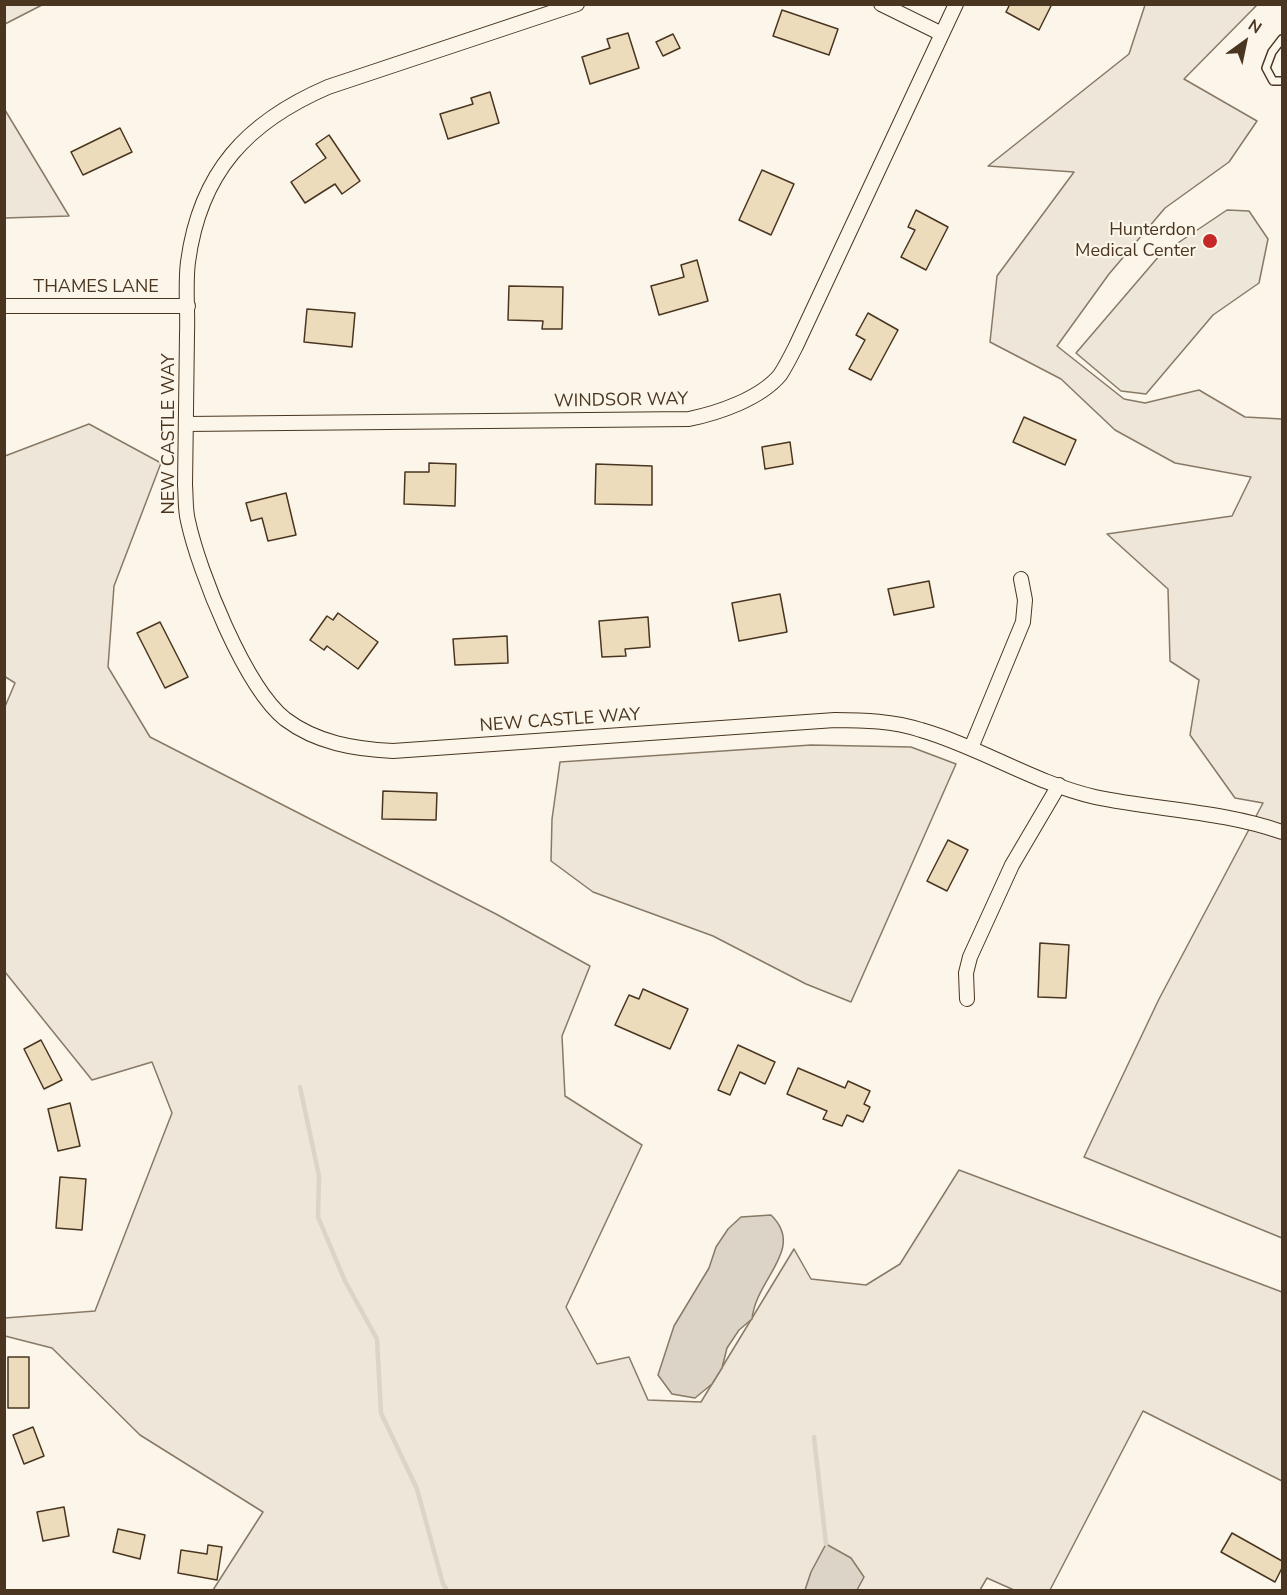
<!DOCTYPE html>
<style>
body{margin:0}
#map{position:relative;width:1287px;height:1595px;overflow:hidden;background:#fbf6e9;font-family:"Nunito Sans",sans-serif}
canvas{display:block}
.frame{position:absolute;inset:0;border:6px solid #4a3520;pointer-events:none}
.north{position:absolute;left:1215px;top:12px;width:60px;height:60px;-webkit-text-stroke:4px #fbf6e9;paint-order:stroke;rotate:33deg;font-size:16px;font-weight:700;line-height:24px;text-align:center;color:#4a3520}
.north::after{content:'';display:block;margin:auto;width:21px;height:27px;background:#4a3520;clip-path:polygon(50% 0,100% 100%,50% 72%,0 100%)}
</style>
<div id="map">
<canvas width="1287" height="1595"></canvas>
<div class="frame"></div>
<div class="north">N</div>
</div>
<script>
const context = document.querySelector('canvas').getContext('2d');
context.lineJoin = 'round';
function paint(path, color) { context.fillStyle = color; context.fill(path, 'evenodd'); }
function stroke(path, color, width, dash) { context.strokeStyle = color; context.lineWidth = width; context.lineCap = dash ? 'butt' : 'round'; context.setLineDash(dash || []); context.stroke(path); }
function label(font, color, halo, rows, align = 'center') {
  context.font = font + ' "Nunito Sans",sans-serif'; context.lineWidth = 4.5; context.setLineDash([]); context.textBaseline = 'middle'; context.strokeStyle = halo; context.fillStyle = color; for (const [text, x, y, turn = 0] of rows) {
    context.save(); context.translate(x, y); context.rotate((+turn || 0) * Math.PI / 180); context.textAlign = isNaN(turn) ? turn : align; if (halo) context.strokeText(text, 0, 0); context.fillText(text, 0, 0); context.restore();
  }
}
const green = new Path2D(`
 M5,4H42V5L5,24Z
 M1145,5H1257L1184,79L1257,121L1229,162L1165,208L1109,274L1057,346L1124,399L1145,403L1199,390L1245,417L1282,419V1238L1084,1157L1159,999L1263,803L1235,798L1190,735L1199,680L1170,661L1168,589L1107,534L1232,516L1251,477L1175,463L1115,430L1061,379L990,342L997,276L1074,172L988,166L1129,54Z
 M4,110H5L69,216L5,218Z
 M89,424L161,463L114,586L108,667L150,737L496,914L590,966L562,1036L565,1096L642,1145L566,1307L597,1364L629,1357L648,1400L701,1402L794,1249L811,1279L866,1285L900,1264L959,1170L1282,1292V1481L1143,1411L1050,1590H1014L987,1578L980,1590H213L263,1512L140,1435L52,1348L5,1336V1318L95,1311L172,1113L152,1062L92,1080L5,972L4,709L15,683L4,676L5,456Z
 M811,745L911,747L956,764L851,1002L806,984L713,936L593,892L551,861L552,819L560,762Z`);
paint(green, '#ede6d9');
stroke(green, '#887966', 1.5);
const parking = new Path2D(`
 M1227,210L1249,211L1268,239L1259,283L1213,315L1146,394L1121,391L1076,353L1160,255Z`);
paint(parking, '#ede7d9');
stroke(parking, '#887966', 1.5);
const water = new Path2D(`
 M771,1215C806,1249 756,1278 752,1319L739,1330L727,1348L722,1368L712,1384L695,1398L672,1394L658,1375L674,1326L709,1268L716,1247L728,1229L741,1217Z
 M826,1544L851,1558L864,1577L857,1590H805L811,1572Z`);
paint(water, '#dcd4c6');
stroke(water, '#887966', 1.5);
stroke(new Path2D(`
 M300,1087L319,1176L318,1217L345,1281L377,1339L381,1413L417,1489L443,1584L447,1590
 M814,1437L826,1544`), '#dcd4c6', 4.5);
const building = new Path2D(`
 M1010,4H1052L1039,30L1006,12Z
 M782,10L838,29L829,55L773,36Z
 M628,33L639,68L590,84L582,57L610,48L607,39Z
 M673,34L680,48L663,56L656,42Z
 M490,92L499,123L448,139L440,114L473,104L471,98Z
 M120,128L132,152L83,175L71,152Z
 M329,135L360,181L342,194L335,184L305,203L291,182L326,158L316,144Z
 M762,170L794,184L771,235L739,220Z
 M916,210L948,227L926,270L901,257L915,230L908,227Z
 M697,260L708,301L659,315L651,286L684,277L681,265Z
 M509,286L563,287L562,329H542L543,321L508,320Z
 M307,309L355,313L352,347L304,342Z
 M868,313L898,330L871,380L849,369L865,340L856,335Z
 M1024,417L1076,440L1065,465L1013,442Z
 M790,442L793,464L765,469L762,447Z
 M429,463L456,464L455,506L404,504L405,472H429Z
 M596,464L652,466V505L595,504Z
 M286,493L296,535L268,541L262,518L251,521L246,503Z
 M929,581L934,607L894,615L888,589Z
 M780,594L787,632L739,641L732,603Z
 M338,613L378,642L358,669L327,646L324,650L310,640L327,616L333,620Z
 M648,617L650,647L625,649L626,656L602,657L599,621Z
 M160,622L188,677L165,688L137,633Z
 M507,636L508,663L455,665L453,639Z
 M383,791L437,793L436,820L382,819Z
 M948,840L968,850L947,891L927,881Z
 M1040,943L1069,945L1066,998L1038,997Z
 M643,989L688,1009L670,1049L615,1025L629,995L639,999Z
 M41,1040L62,1080L44,1089L24,1049Z
 M738,1045L775,1062L765,1084L740,1072L730,1095L718,1090Z
 M798,1068L845,1088L848,1081L870,1091L864,1104L870,1107L863,1122L847,1115L842,1126L823,1119L827,1111L787,1094Z
 M70,1103L80,1146L58,1151L48,1109Z
 M60,1177L86,1179L82,1230L56,1228Z
 M8,1357H29V1408H8Z
 M33,1427L44,1456L24,1464L13,1435Z
 M64,1507L69,1536L43,1541L37,1512Z
 M118,1529L145,1535L140,1559L113,1552Z
 M1232,1533L1282,1561V1568L1275,1582L1221,1552Z
 M208,1545L222,1547L217,1580L178,1573L181,1550L207,1554Z`);
paint(building, '#ecdcbc');
stroke(building, '#4a3520', 1.5);
const service = new Path2D(`
 M1282,39L1272,52L1266,68L1273,81H1282`);
const minor = new Path2D(`
 M577,4L328,87C247,122 200,172 188,262C185,285 188,311 187,334C186,385 186,435 185,485C186,497 185,509 188,521C199,572 245,687 285,719C317,743 354,749 393,751L835,720C864,720 893,721 921,730C980,747 1034,783 1095,797C1157,810 1222,811 1282,832
 M881,4L942,34
 M4,306H188
 M186,424L689,419C718,413 760,399 780,375C786,366 791,356 796,346L956,4
 M971,748L1023,622L1025,600L1021,579
 M967,999L966,973L970,957L1012,865L1059,785`);
stroke(service, '#4a3520', 10);
stroke(minor, '#4a3520', 16);
stroke(service, '#fbf6e9', 7);
stroke(minor, '#fbf6e9', 14);
for (const [x, y, r, color] of [
 [1210,241,8,"#c62828"]
]) { const dot = new Path2D(); dot.arc(x, y, r, 0, 2 * Math.PI); context.fillStyle = color; context.fill(dot); stroke(dot, '#fbf6e9', 2); }
label('18px', '#4a3520', '#fbf6e9', [
 ["Hunterdon",1196,231],
 ["Medical Center",1196,252]
], 'right');
label('18px', '#4a3520', '#fbf6e9', [
 ["THAMES LANE",96,288],
 ["WINDSOR WAY",621,401,-1],
 ["NEW CASTLE WAY",170,434,-90],
 ["NEW CASTLE WAY",560,721,-4]
]);
</script>
